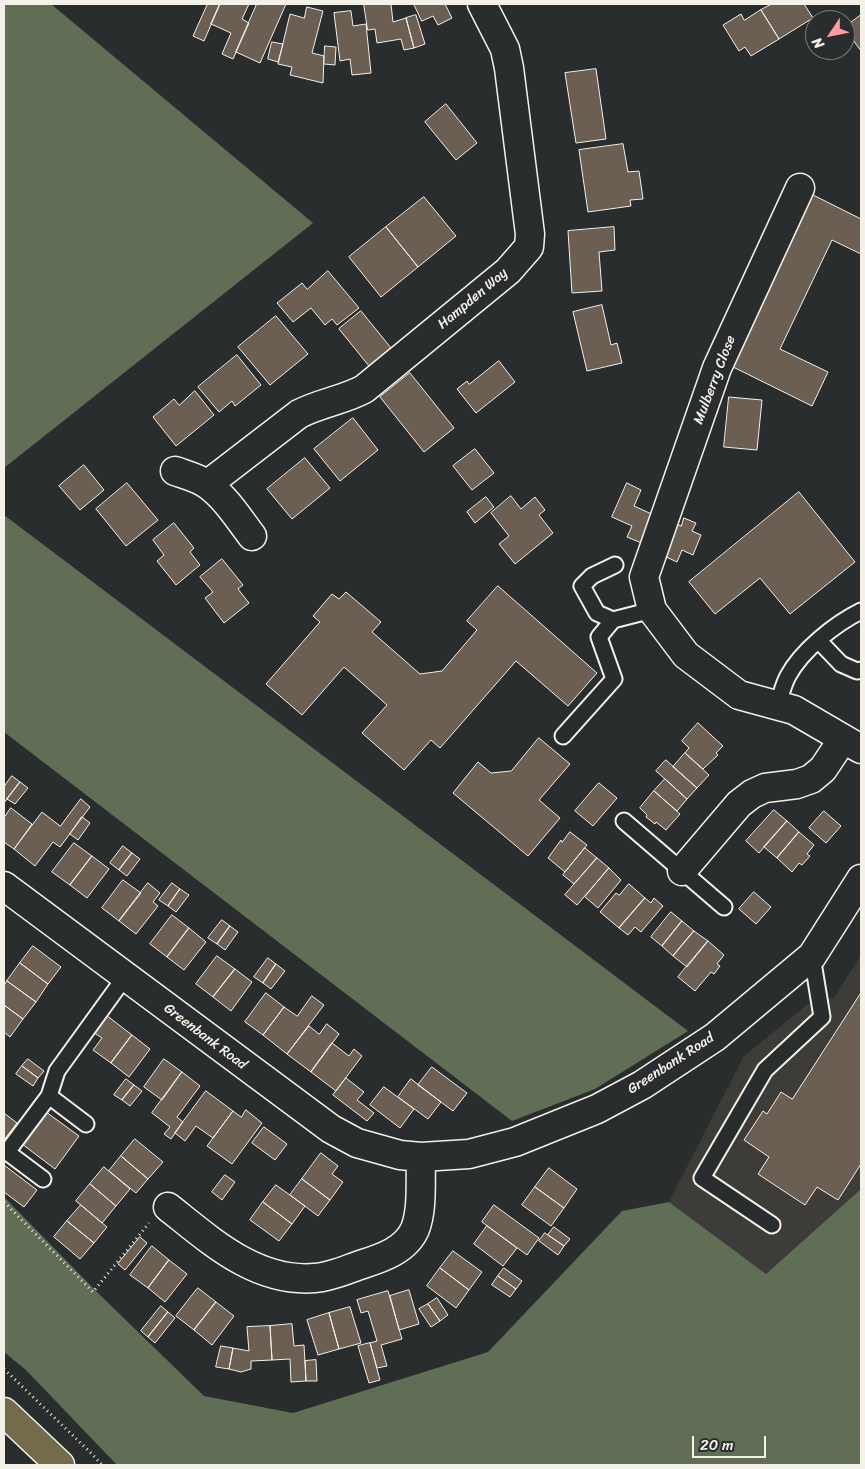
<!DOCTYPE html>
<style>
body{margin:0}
#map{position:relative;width:865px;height:1469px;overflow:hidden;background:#2a2d2e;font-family:Sriracha,sans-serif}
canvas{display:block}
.frame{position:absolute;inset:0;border:5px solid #f4f1e8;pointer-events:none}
.north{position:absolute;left:805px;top:10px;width:50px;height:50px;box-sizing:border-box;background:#2a2d2e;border:1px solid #7b7b78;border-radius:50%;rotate:236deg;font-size:14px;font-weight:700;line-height:20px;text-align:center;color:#f4f1e8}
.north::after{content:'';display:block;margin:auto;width:18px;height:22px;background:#ff9aa2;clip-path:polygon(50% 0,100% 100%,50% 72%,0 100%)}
.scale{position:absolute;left:692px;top:1436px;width:74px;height:22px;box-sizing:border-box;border:2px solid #f4f1e8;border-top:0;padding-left:6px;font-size:15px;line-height:18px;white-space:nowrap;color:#f4f1e8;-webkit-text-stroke:4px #2a2d2e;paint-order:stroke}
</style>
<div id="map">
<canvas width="865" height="1469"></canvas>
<div class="frame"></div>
<div class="north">N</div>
<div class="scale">20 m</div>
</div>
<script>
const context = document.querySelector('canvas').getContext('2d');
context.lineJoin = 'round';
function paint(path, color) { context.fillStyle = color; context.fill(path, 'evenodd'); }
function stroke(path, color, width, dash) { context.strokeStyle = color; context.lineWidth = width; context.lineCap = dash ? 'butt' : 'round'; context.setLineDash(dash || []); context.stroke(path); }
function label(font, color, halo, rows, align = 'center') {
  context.font = font + ' Sriracha,sans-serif'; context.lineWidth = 4.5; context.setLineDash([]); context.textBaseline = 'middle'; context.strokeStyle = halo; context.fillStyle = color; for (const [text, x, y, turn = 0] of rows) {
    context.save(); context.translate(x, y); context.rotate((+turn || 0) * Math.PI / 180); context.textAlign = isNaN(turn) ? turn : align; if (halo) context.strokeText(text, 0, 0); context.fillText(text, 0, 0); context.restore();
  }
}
paint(new Path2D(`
 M861,955V1189L766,1274L669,1202L744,1056L814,999L834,998Z`), '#3e3c39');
paint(new Path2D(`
 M4,4H51L313,223L4,468Z
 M4,515L688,1031L595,1089L512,1121L4,732Z
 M861,1189V1465H117L26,1370L4,1352V1197L100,1295L204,1396L293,1413L488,1352L622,1211L669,1202L766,1274Z`), '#616e56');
const building = new Path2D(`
 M204,4H220L204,41L193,36L207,5Z
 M220,4H249L242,19L249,23L233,59L222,54L231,33L211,24Z
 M257,4H286L260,63L236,52Z
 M364,4H391L393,22L406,18L414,48L404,50L401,39L377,43L375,29L368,30Z
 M414,4H445L452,18L438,25L433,16L422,21Z
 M772,4H804L813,18L779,39L761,10Z
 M307,7L323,11L312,53L324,56L323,83L290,75L292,67L278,64L290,14L304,18Z
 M761,10L779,39L751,56L745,47L739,51L723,25L741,14L744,20Z
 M351,11L353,26L366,24L371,73L352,75L350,59L340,61L334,13Z
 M416,15L425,44L414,48L406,18Z
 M861,15V51L845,29V27Z
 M272,42L283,44L278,62L268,59Z
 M325,46L336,47L335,65L324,64Z
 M596,69L606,139L576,143L565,73Z
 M446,104L477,143L456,160L425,122Z
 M623,144L628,172L639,171L643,199L630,200L631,206L588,212L579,150Z
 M809,193L861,219V254L832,240L780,349L828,372L812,406L729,365Z
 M424,197L456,236L418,267L386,227Z
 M386,227L418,267L381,297L349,257Z
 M614,227L615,250L599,252L602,291L572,293L568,231Z
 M328,271L359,308L337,325L332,319L325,325L311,308L293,322L277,303L302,283L307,289Z
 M602,305L611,345L617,343L622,363L587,371L573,312Z
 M361,311L391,348L369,366L339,329Z
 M276,316L308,354L270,385L238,347Z
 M237,355L261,385L235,406L232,401L219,412L198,387Z
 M499,361L515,382L476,413L457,389L467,381L469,384Z
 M410,373L454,428L424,452L380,397Z
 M195,391L214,415L176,446L153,417L174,399L179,405Z
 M729,397L762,400L757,450L724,447Z
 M353,418L378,450L340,481L314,449Z
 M475,449L494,473L472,490L453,466Z
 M305,458L330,488L292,519L267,489Z
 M84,465L104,490L80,510L59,486Z
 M127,483L158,520L126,546L96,509Z
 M627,483L641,490L634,506L656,516L644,544L627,537L632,526L612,517Z
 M799,492L855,562L790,614L760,578L715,614L689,582Z
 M511,496L521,509L535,497L545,510L539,515L553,533L515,564L499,544L509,536L491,513Z
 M486,497L494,507L475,523L467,512Z
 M684,518L696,523L692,531L701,535L693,555L682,550L677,562L660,554L674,523L681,526Z
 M174,523L194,548L190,552L200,565L176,585L157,561L164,555L153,540Z
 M222,559L243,585L238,589L249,603L224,623L205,598L213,592L200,577Z
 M498,586L597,673L568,706L516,661L440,748L431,740L404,770L362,733L387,705L344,667L302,715L266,684L320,622L313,616L332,594L339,599L346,592L381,622L372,632L420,674L442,671L477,630L467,621Z
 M698,723L723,746L716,753L718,755L703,769L685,753L689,748L682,741Z
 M539,738L570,764L539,800L560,818L528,856L453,793L478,762L491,773L511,771Z
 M685,753L709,775L697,788L673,767Z
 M666,760L697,788L687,799L656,771Z
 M12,776L20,782L4,803V787Z
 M665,779L687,799L677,811L654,791Z
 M20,782L28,788L15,804L7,799Z
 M599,783L617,798L593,826L575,811Z
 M654,791L680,814L666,830L656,822L655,824L646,817L647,815L640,808Z
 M81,799L90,807L60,847L53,842L35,866L14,849L42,812L60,826Z
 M11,808L32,824L14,849L4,842V818Z
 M774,810L787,821L759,853L746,841Z
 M824,811L841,826L826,843L809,828Z
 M82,817L90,823L78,840L70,834Z
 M787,821L799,832L777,858L764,847Z
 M570,832L587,845L565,872L548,858L561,840L562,842Z
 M799,832L814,845L807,854L810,856L802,865L799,863L792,872L777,858Z
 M74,843L92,856L70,885L52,872Z
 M123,846L132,853L119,870L110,863Z
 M585,848L597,858L574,884L563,875Z
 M132,853L140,859L127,876L119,870Z
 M92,856L109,869L87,898L70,885Z
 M597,858L609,868L577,905L565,895Z
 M609,868L621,880L598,908L585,897Z
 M123,880L141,893L119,921L102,908Z
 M148,883L160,893L153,902L158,906L136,934L119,921Z
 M172,883L180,889L168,906L159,900Z
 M629,884L645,898L619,928L600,912L616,893L619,895Z
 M180,889L189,895L176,912L168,906Z
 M754,892L771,907L756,924L739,909Z
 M645,898L651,903L654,898L663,906L641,932L635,927L628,935L619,928Z
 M671,912L682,921L662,946L651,937Z
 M172,915L189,928L167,957L150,944Z
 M222,920L230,926L217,944L208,938Z
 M682,921L694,931L673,956L662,946Z
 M230,926L238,932L225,950L217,944Z
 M189,928L206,942L184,970L167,957Z
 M694,931L708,941L687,967L673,956Z
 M708,941L724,955L717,964L720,966L714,974L711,972L695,991L678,977Z
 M33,946L61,967L48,984L20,963Z
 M217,956L235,969L213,997L196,984Z
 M268,958L276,964L263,983L254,977Z
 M20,963L48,984L36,1002L7,981Z
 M276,964L285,971L271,989L263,983Z
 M235,969L252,982L231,1011L213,997Z
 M7,981L36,1002L23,1019L4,1005V986Z
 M266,993L284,1007L263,1035L245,1022Z
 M861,993V1164L838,1200L817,1187L805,1205L758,1174L769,1157L744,1140L763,1111L767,1114L781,1092L792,1099Z
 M312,996L324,1005L287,1054L263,1035L284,1007L297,1016Z
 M4,1005L23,1019L10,1037L4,1032Z
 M106,1015L132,1035L111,1063L93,1050L102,1038L93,1032Z
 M327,1024L339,1034L311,1072L287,1054L309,1026L319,1034Z
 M132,1035L150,1049L129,1077L111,1063Z
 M332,1043L349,1056L354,1049L362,1056L336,1091L311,1072Z
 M28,1059L44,1071L38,1078L22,1066Z
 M164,1059L182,1072L162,1100L144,1087Z
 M22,1066L38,1078L33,1086L16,1074Z
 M432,1067L467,1093L453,1111L418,1085Z
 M182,1072L200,1086L177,1117L183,1122L171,1139L164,1134L170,1127L152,1113Z
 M346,1078L364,1092L357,1100L374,1113L367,1121L333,1095Z
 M126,1079L134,1085L122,1100L114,1095Z
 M411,1079L441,1102L428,1119L398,1097Z
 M134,1085L142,1091L130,1106L122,1100Z
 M384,1087L414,1109L400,1128L370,1105Z
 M206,1091L233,1111L213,1138L196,1126L185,1141L175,1133Z
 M246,1110L262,1123L232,1164L207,1146L233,1111L241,1117Z
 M46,1112L79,1136L55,1169L22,1144Z
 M4,1113L17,1123L4,1140Z
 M264,1127L287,1144L275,1160L252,1143Z
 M135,1139L163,1162L148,1179L121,1156Z
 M321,1153L338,1166L332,1174L343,1182L330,1200L302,1179Z
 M121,1156L148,1179L136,1193L109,1171Z
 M4,1165L37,1190L24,1207L4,1192Z
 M104,1167L130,1189L116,1206L90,1184Z
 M549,1168L577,1189L564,1208L535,1187Z
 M225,1175L235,1182L222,1200L212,1192Z
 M302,1179L330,1200L318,1216L290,1195Z
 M90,1184L116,1206L102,1223L76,1201Z
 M276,1185L305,1206L292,1224L263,1202Z
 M535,1187L564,1208L551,1226L522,1205Z
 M263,1202L292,1224L279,1241L250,1220Z
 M81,1205L107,1227L94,1243L67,1221Z
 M494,1205L539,1238L527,1255L482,1222Z
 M67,1221L94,1243L80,1259L54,1237Z
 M487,1226L517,1248L503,1266L474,1244Z
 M554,1227L570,1239L564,1246L548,1235Z
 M545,1233L564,1246L558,1255L539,1241Z
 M140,1237L147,1243L125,1270L118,1264Z
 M152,1246L169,1260L148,1288L130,1275Z
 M453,1251L482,1272L469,1290L440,1268Z
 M169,1260L187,1274L165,1302L148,1288Z
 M440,1268L469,1290L456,1308L427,1286Z
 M504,1268L522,1281L516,1289L498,1276Z
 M498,1276L516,1289L510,1297L492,1285Z
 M198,1288L216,1302L194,1330L176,1316Z
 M409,1290L419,1324L399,1330L390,1296Z
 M388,1291L402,1339L381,1345L387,1366L377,1368L370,1343L377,1341L368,1311L361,1313L357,1300Z
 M437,1298L448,1315L440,1321L428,1304Z
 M216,1302L234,1316L212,1345L194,1330Z
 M428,1304L440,1321L431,1327L419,1309Z
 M161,1306L168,1312L148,1337L141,1331Z
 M350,1307L361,1343L339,1349L329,1313Z
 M168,1312L175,1318L155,1343L148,1337Z
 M329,1313L339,1349L318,1355L307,1320Z
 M292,1324L294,1346L304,1345L306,1381L291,1382L290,1359L272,1360L270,1326Z
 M270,1326L272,1360L251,1361V1369L241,1372L229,1369L233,1348L249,1351L247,1327Z
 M370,1343L380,1380L369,1383L358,1346Z
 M221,1346L233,1348L229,1369L216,1367Z
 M316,1360L317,1381H306L305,1361Z`);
paint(building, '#6b5e52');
stroke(building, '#f4f1e8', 1);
const lane = new Path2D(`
 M613,620L597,613L582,586L592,576L615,565
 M819,641L841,664L857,671L861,670
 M777,706C781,696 783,685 788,676C802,650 835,624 861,611
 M563,736L614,679L599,637L613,620L652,610
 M624,821L724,907
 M49,1096L86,1124
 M43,1179L7,1152L49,1096L57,1071L125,977
 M772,1225L702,1178L765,1070L822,1017L812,956`);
const street = new Path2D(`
 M800,188L717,368L644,577L652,610L686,655L739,695L794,710L861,749
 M175,471C186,475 199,478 208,485C226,498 239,519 252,536
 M208,484L299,414C320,403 344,400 364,389L508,271L529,247L530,234L509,68L505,49L482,4
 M682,871L739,804L752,794L765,788L797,784L811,779L823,769L843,739
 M4,886L331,1129L357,1143L400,1155L421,1157L469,1154L515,1142L597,1109L642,1085L715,1037L812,956L861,879
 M168,1207C211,1241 256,1283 315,1278C331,1277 348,1269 363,1264C382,1258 406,1250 415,1229C423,1209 420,1179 421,1157`);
const highway = new Path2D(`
 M4,1412L60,1465`);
stroke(lane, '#f4f1e8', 19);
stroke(street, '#f4f1e8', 31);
stroke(highway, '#f4f1e8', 31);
stroke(new Path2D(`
 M4,1202L93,1292L149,1223
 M4,1369L93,1455L102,1465`), '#f4f1e8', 3, [1, 4]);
stroke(lane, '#2a2d2e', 15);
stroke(street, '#2a2d2e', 28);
stroke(highway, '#726c4b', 28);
label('14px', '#f4f1e8', '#2a2d2e', [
 ["Hampden Way",473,299,-40],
 ["Mulberry Close",715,380,-69],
 ["Greenbank Road",205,1037,37],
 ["Greenbank Road",671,1064,-33]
]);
</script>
